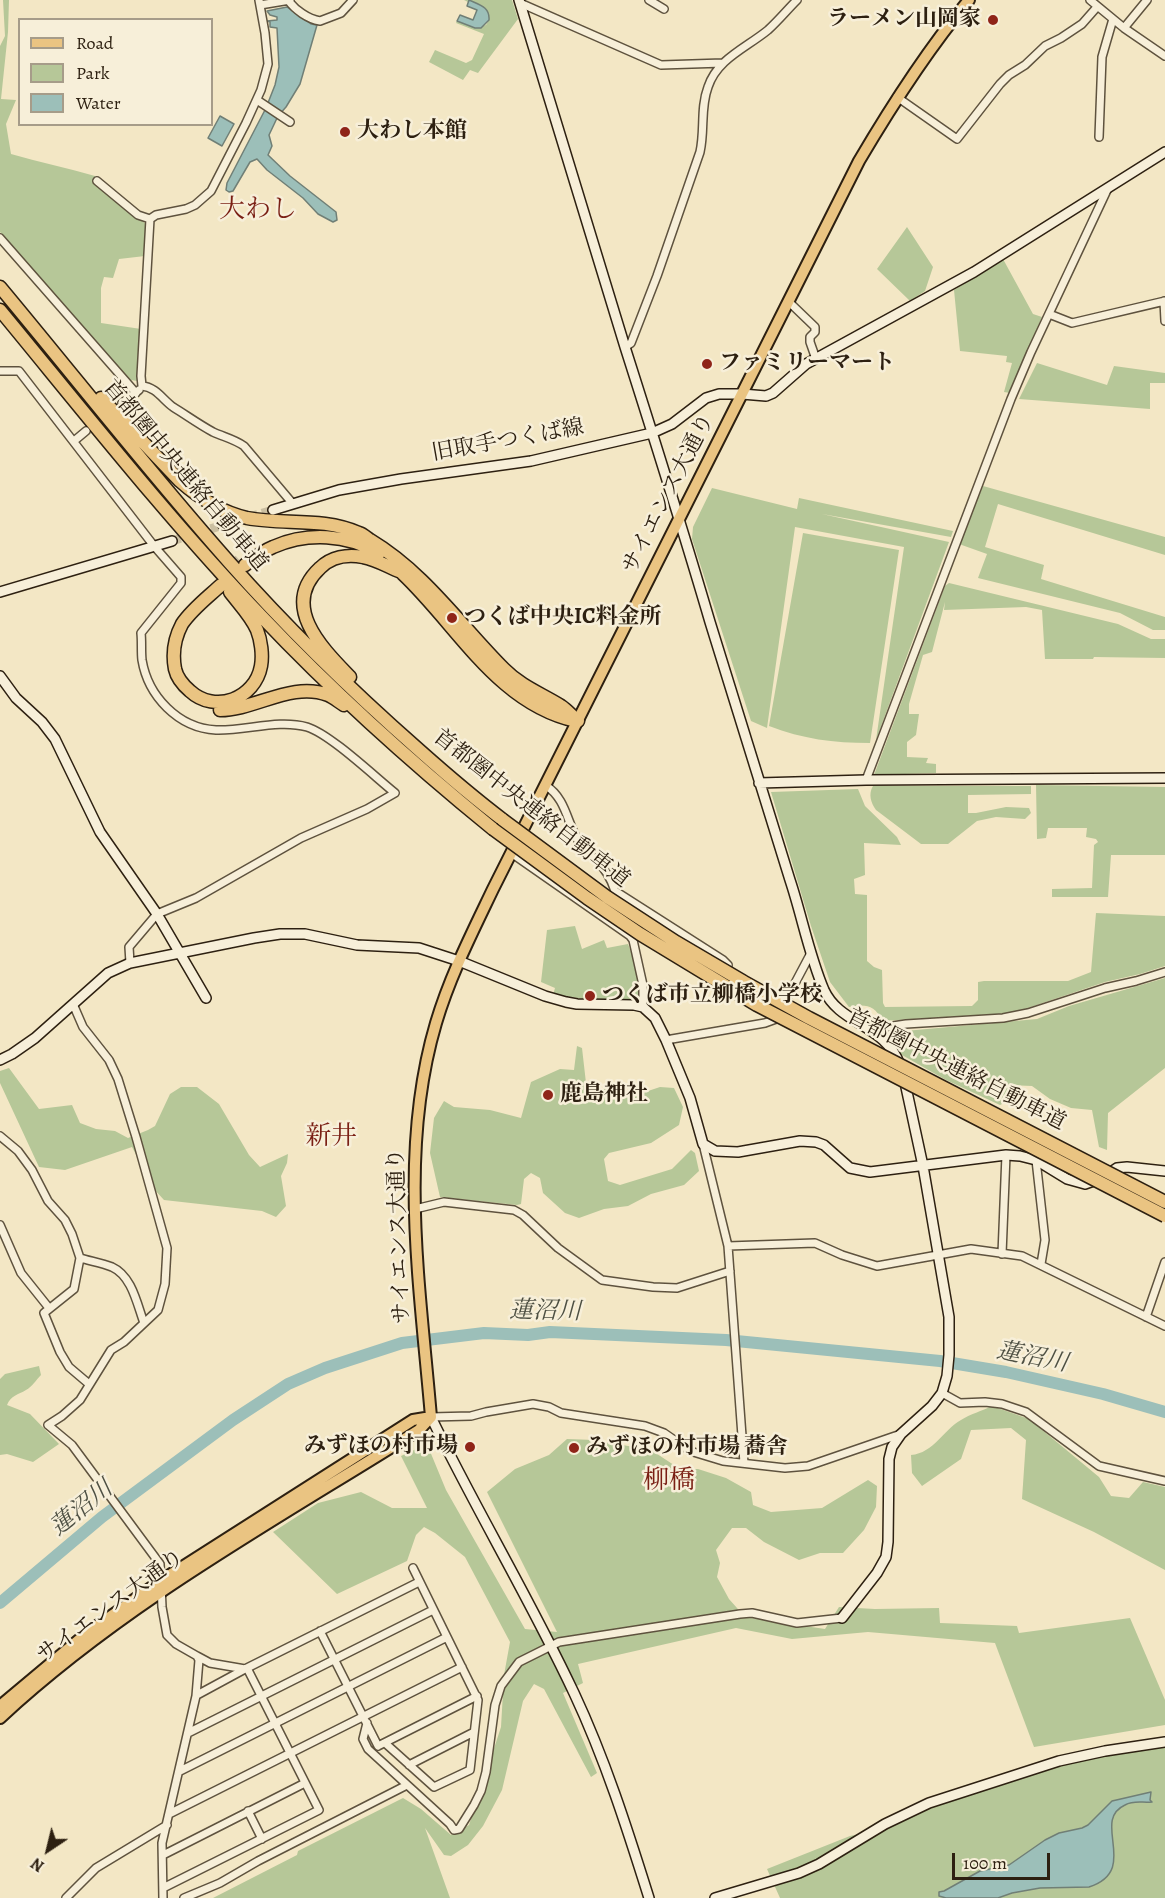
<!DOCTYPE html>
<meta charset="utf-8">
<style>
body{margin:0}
#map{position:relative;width:1165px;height:1898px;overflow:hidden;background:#f3e7c5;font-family:Alegreya,serif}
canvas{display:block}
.legend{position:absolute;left:18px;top:18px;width:195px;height:108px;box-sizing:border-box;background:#f7efd9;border:2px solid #a69c89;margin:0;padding:8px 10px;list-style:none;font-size:18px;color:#2d2011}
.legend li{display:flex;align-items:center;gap:12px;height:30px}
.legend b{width:30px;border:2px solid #a69c89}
.north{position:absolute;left:18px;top:1820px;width:60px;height:60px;-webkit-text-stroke:4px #f7efd9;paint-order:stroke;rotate:215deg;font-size:16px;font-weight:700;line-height:24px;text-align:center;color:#2d2011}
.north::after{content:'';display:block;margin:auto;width:21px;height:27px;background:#2d2011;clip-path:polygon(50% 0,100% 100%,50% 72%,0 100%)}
.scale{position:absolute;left:952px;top:1853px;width:98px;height:27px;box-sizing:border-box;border:3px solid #2d2011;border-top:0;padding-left:8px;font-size:18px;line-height:21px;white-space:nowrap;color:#2d2011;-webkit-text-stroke:4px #f7efd9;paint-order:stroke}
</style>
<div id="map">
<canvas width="1165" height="1898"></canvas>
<ul class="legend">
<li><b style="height:8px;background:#eac482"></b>Road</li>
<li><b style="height:16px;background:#b6c798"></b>Park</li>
<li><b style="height:16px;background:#9cbfb9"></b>Water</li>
</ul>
<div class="north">N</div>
<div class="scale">100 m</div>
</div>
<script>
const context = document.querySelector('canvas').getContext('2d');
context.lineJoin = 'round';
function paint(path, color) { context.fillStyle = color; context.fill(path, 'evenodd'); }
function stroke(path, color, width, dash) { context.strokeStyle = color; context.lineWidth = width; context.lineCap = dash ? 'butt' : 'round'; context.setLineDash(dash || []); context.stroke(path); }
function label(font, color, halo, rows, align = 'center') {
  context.font = font + ' Alegreya,"Noto Serif JP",serif'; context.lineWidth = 5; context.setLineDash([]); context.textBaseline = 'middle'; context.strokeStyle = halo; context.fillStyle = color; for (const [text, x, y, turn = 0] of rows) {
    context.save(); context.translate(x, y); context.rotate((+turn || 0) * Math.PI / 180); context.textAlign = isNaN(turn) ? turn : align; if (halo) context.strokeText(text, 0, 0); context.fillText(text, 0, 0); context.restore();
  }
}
paint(new Path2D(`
 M3,0H9L8,32L1,99L16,100L6,124L11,154C39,162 67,168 95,176L94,180L147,225L145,256L119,259L113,278L104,277L101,288V323L141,329L138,378L137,381L131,380L126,376L0,232V46L5,36Z
 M464,0H512L518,19L478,73L470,70L463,80L429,62L435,50L466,63L472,60L484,34L456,23L457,21L475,28L486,25L489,20L469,0L468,2Z
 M907,227L933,267L925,291L910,301L877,269Z
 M1003,259L1033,314L1042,317L1010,393L1004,392L1012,363L1006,362L1007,356L960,351L954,290Z
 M1037,363L1107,385L1114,366L1165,373V383H1150V409L1019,399Z
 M983,486L1165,537V555L998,504L985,547L1044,565L1041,579L1165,617V630H1153L1120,613L978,578L987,554L959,544Z
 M712,488L797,509L799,498L953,531L951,537L822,514L949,542L876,740L904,547L795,527L767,728L751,721L692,539L693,527Z
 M803,533L899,550L870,743C833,743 803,739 769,726Z
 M949,583L1118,624L1151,639H1165V658L1094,657L1093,659H1045L1042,610L1026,607L944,610L945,602L932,652L923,655L909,704V714H919L916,735L907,742V757L928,758L926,763L936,764V773L874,775L945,586Z
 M1036,785L1165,787V855H1111L1108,897H1052V889L1092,888L1094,845L1098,842L1096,839L1086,837L1087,828H1048L1046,838L1037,839Z
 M873,786H1031V794L968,795V813H976L1006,807L1029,808L1031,813L1025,819L996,817L977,821L948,844H921L876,810C871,803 868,794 873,786Z
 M858,789L865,806L897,837L901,845L864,843L865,875L854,879L855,894L867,895V961L874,967L882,970L883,1003L885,1007L972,1006L978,1000V982L984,981H1068L1091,972L1096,913L1165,916V966L1140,974L1105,982L1013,1013L882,1021C875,1004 864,1004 849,1007L830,982L811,926L771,792Z
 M575,926L582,949L604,940L607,948L628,944C635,962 642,982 640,1001L586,999L553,995L555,988L541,982L547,930Z
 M1165,978V1068L1108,1113L1107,1150L1099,1147L1092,1110L1071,1108L1050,1099L1032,1086L1008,1085V1101L1000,1105L946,1080L902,1055L883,1033L1037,1019L1069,1006Z
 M577,1046L582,1048L586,1083L603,1090L610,1083L623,1085L626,1092L630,1097L660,1087L674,1088L683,1107L679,1125L651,1143L609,1153L604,1159L608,1181L620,1185L672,1169L691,1150L695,1153L699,1171L684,1185L651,1194L628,1206L604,1209L579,1218L565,1213L543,1193L540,1178L531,1173L524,1179L521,1204L517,1205L440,1197L430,1153L434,1118L444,1101L454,1107L490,1110L521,1118L531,1082L560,1069L574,1070Z
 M9,1068L39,1109L72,1105L80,1123L96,1129L115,1131L128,1138L148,1130L155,1126L170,1094L181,1087H197L219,1104L249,1155L260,1167L288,1154L287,1163L281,1176L286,1206L276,1217L262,1211L164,1200L154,1189L132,1147L65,1170L39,1167L0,1083V1071Z
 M39,1366L41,1375C36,1380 32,1387 26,1390C18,1395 11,1395 7,1405L30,1414L59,1444L33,1462L7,1454L0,1455V1379L5,1374Z
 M992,1406L1029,1419L1099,1477L1111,1496L1129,1498L1143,1482L1165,1487V1570L1094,1532L1022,1499L1026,1440L1011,1428L971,1430L961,1459L922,1486L912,1473L911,1455C934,1453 943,1430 961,1420C970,1414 982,1411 992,1406Z
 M567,1439L594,1440L651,1450L680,1469H698L726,1478L751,1492L753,1505L771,1512L822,1508L868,1480L877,1486L876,1507L864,1530L843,1553H820L799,1560L764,1542L746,1528H732L716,1550L720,1563L717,1577L729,1599L745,1617L825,1629L839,1607L875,1609L939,1608L940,1623L1017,1626L1019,1633L1130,1618L1165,1700V1725L1034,1747L995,1643L868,1632L792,1639L736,1628L578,1664L583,1683L563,1693L597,1773L591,1777L544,1689L534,1684L523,1701L502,1790L483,1826L468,1845L451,1856L444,1855L425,1828L450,1898H213L297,1855L298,1851L403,1798L421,1809L451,1835L469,1825L501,1727L504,1675L510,1642L465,1557L435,1533L424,1527L416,1535L407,1561L337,1594L273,1532L318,1503L361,1492L392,1508H427L401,1456L427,1444L446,1490L525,1629L557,1632L487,1492L515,1469L549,1455Z
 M1165,1745V1898H780L767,1869L850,1836L885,1828L931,1806L1044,1769L1093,1757Z`), '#b6c798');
const water = new Path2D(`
 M469,0C480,5 490,7 489,20L481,28H475L457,21L460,15L473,20L477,10L467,6Z
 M287,7L311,24L317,25L300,84L286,107L278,116L269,135L272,146L268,155L290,176L336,212L337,220L333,222L318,214L303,198L267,170L257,159L250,162L233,191L229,192L226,190L227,183L266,108L275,85L279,67L277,28L270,27V22L267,21L277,20V17L270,15L267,11Z
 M220,116L234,124L222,146L208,138Z
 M1151,1792L1150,1800L1152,1802C1142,1803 1134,1800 1125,1805C1090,1821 1141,1870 1089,1887L1040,1888L1012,1893L998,1898H946L939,1896V1892L944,1891L980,1871L1009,1865L1045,1840L1059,1833L1082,1828L1088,1825L1112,1801Z`);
paint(water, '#9cbfb9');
stroke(water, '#707f76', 1.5);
stroke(new Path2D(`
 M0,1603L102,1517L233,1420L288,1384L325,1368L402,1343L484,1333L528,1335L550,1332L726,1340L940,1361L1006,1372L1103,1394L1165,1412`), '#9cbfb9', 12);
stroke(new Path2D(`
 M249,517L273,510
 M172,541L223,525`), '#cbbfa1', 9, [9, 4.5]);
stroke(new Path2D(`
 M217,580L240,560`), '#cbbfa1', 12, [12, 6]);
const street = new Path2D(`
 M288,0C295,10 308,19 320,21L341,13L353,0
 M649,0L664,9
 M1090,0L1124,28L1165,56
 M520,3L661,65L723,63
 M260,5L290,0
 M1124,28L1147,0
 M897,97L957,139L1000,84L1009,75L1025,65L1045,46L1061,38L1082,24L1097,7
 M257,100L290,122
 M1099,137L1102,57L1113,19
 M97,181L138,215L150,219
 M0,238L136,393
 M788,301L815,327V332L810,337V342L816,359
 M1164,301L1165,321
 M1049,314L1072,323L1165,301
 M625,347L631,343L657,276L700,152C705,130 700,108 708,87C717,59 746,48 768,30C778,21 787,10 797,0
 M0,371H19L154,546L181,577V583L141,633C142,642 141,651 142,660C148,696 178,728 216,730C246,731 278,719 307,727C330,734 375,777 395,793L367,809L301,838L196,898L157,914L129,947L130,963
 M142,386L141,376L150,219L156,215L186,209L195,205L211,191L246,123L261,90L268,64L265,33L259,0
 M142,386C156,387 163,400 173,407C186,415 200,425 213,432C224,437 234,439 244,446L293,504
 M122,403L139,390
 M74,441L86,431
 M866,780L1011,399L1031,352L1108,188
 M545,785C570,801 566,829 584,849C587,853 591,856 595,859C604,867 611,879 615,891L723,960L728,965
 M511,853L630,936L633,940L643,985V1007
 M73,1004L83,1027L109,1060L118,1079L136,1137L167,1248L165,1284L158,1310L124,1342L111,1350L80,1400L62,1416L48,1425L72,1445L160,1564L162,1607L167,1635L176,1644L197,1656L199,1660L196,1696L162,1843L163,1898
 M878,1034L880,1028L906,1024L1003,1018L1028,1013L1105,988L1136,981L1165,972
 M666,1040L765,1023L776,1019L811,953
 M0,1136L18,1151L32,1170L48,1201L65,1220L72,1234L80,1258C90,1261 102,1263 112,1267C132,1276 137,1304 144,1323
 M703,1144L728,1246L744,1463
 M1036,1160L1045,1240L1041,1264
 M415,1209L444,1202L514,1210L523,1215L558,1248L602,1280L653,1287L677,1288L730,1271
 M0,1225L21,1273L49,1308
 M728,1246L815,1243L842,1255L877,1266L971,1249L1022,1256L1165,1326
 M1002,1254L1006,1155
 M80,1258L74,1289L44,1313L60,1352L69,1367L89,1384
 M1146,1317L1165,1262
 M942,1393L960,1403L985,1402L1002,1404L1026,1412L1099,1466L1165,1481
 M431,1417L471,1416L486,1412L533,1404L549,1407L561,1413L645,1426L664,1433L690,1451L723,1461L785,1468L808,1466L901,1434
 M320,1631L378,1746L477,1696
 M197,1656L210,1663L245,1669L419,1582
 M197,1695L245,1669
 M367,1723L363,1739L368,1749L450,1824L454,1830L459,1829L474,1805L481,1791L486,1772L495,1705L501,1686L519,1662L559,1642L740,1614L752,1613L797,1623L842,1618
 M188,1733L433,1610
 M385,1743L434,1787L470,1770L478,1700L413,1568
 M409,1765L474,1732
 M180,1771L447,1637
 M248,1811L262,1839
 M169,1814L462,1667
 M163,1855L305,1783
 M163,1888L319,1810L247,1668
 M66,1898L96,1868L167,1825
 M184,1898L220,1883L258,1861L407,1785`);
const secondary = new Path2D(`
 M519,0C555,115 590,231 625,347C654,438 683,530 710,622C736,708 763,794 790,880C802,916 809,955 824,990C840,1025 885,1024 900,1065
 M273,510L339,490L401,479L531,461L652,433L672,424L706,398L719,394H742L766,396L773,393L806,364L974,272L1165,152
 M223,525L232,522
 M0,592L172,541
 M0,676L16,698L42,722L55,739L100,832L157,914L206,998
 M759,783L866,780L1165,778
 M0,1060L12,1054L35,1038L108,973L130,963L254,938L280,934H305L357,945L419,948L459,961L545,996L566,1002L577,1004L634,1005L643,1007L655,1018L666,1040L690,1098L703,1144L715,1151L738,1152L800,1141L816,1142L824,1145L850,1168L870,1172L1006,1155L1020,1156L1036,1160L1067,1179L1085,1184L1102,1178L1117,1168L1127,1167L1165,1171
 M431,1417C476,1510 530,1599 574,1693C605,1759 627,1828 649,1898
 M842,1618L877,1573L886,1557L888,1542L889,1459L892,1447L901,1434L932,1406L942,1393L947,1376L949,1355V1317L923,1166L904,1078
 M715,1898L799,1873L819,1864L885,1824L929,1803L1059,1761L1105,1751L1165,1742`);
const primary = new Path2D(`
 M0,1706L87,1633L162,1580L413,1420L431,1417
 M0,1718C125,1602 276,1520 419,1430L431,1417C420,1286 398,1151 436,1023C450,976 472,933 493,889L859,161C892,105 927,50 969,0`);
const highway = new Path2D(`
 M0,287C76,378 150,473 229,562C288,629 352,691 419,750C446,774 474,798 503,820
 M0,310C85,413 170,521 262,617C334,693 412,763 493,829
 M101,398L180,481C199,498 221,512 247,518C284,525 323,517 359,533C363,534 367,538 370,540C425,573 460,625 504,669C522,687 540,693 561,706C567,710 572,716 578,721
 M245,565C254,558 263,551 273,547C307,532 347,534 379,553
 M403,574C458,626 498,704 576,721
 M221,585C208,597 192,609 182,624C174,639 172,653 175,669C177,678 183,685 190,691C215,714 255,699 261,666C263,655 261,640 257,630C251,616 239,604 230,592
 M350,677C323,649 279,606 320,568C331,557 347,554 363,557C376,559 388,567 401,572
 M220,710C255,710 292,681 328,695C333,697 339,702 344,705`);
stroke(street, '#5e523e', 10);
stroke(secondary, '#2d2011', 12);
stroke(primary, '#2d2011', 14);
stroke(highway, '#2d2011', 15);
stroke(street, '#f7efd9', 7);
stroke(secondary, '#f7efd9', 9);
stroke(primary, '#eac482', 10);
stroke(highway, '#eac482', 12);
const highwayBridge = new Path2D(`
 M503,820L607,897L676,942L744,982L809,1018L1165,1202
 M493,829L587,898L640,934L757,1005L1165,1216`);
stroke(highwayBridge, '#2d2011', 15, []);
stroke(highwayBridge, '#eac482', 12);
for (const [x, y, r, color] of [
 [993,20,6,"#8f2418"],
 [345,132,6,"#8f2418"],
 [707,364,6,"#8f2418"],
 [452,618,6,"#8f2418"],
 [590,996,6,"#8f2418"],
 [548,1095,6,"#8f2418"],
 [470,1447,6,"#8f2418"],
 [574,1448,6,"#8f2418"]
]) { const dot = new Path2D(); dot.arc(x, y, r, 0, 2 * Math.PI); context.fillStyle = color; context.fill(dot); stroke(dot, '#f7efd9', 2); }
label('bold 22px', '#2d2011', '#f7efd9', [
 ["ラーメン山岡家",981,20,"right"],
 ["大わし本館",357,132],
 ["ファミリーマート",719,364],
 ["つくば中央IC料金所",464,618],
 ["つくば市立柳橋小学校",602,996],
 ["鹿島神社",560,1095],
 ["みずほの村市場",458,1447,"right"],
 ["みずほの村市場 蕎舎",586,1448]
], 'left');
label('22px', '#2d2011', '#f7efd9', [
 ["旧取手つくば線",508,441,-10],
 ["首都圏中央連絡自動車道",185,476,50],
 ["サイエンス大通り",669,494,-63],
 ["首都圏中央連絡自動車道",531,809,38],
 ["首都圏中央連絡自動車道",956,1070,27],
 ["サイエンス大通り",400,1236,-92],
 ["サイエンス大通り",111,1607,-36]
]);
label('italic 24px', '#4e5043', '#f7efd9', [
 ["蓮沼川",545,1312,1],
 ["蓮沼川",1032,1358,11],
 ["蓮沼川",82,1509,-39]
]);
label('26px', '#7a1f14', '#f7efd9', [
 ["大わし",258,211],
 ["新井",331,1138],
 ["柳橋",669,1482]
]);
</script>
